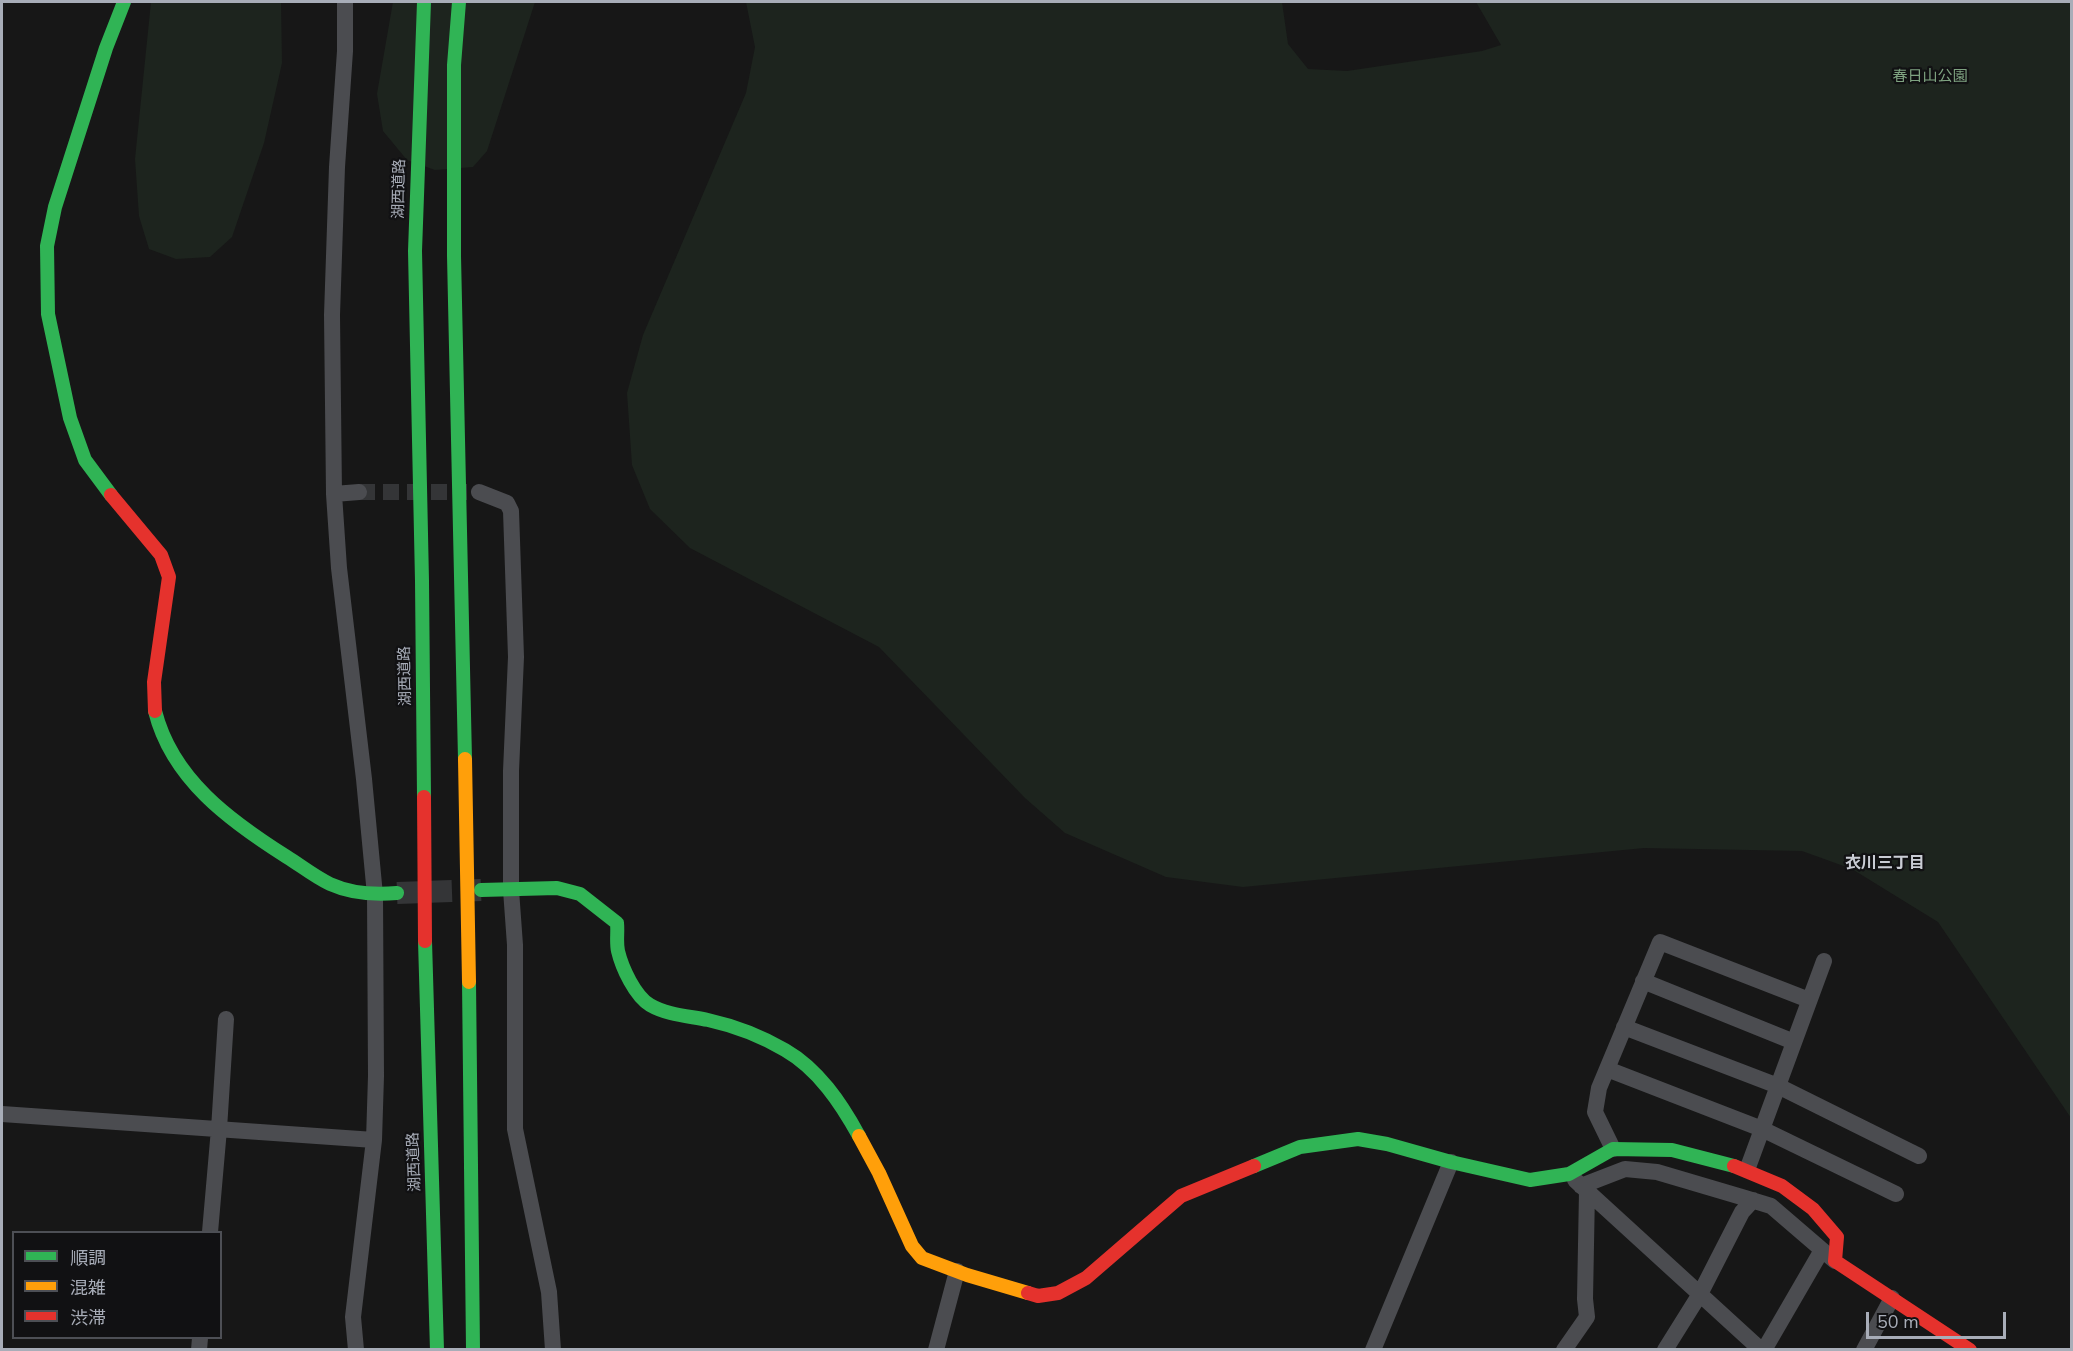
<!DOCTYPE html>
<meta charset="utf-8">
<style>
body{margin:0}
#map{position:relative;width:2073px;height:1351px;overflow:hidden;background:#171717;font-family:"Nunito Sans","Noto Sans JP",sans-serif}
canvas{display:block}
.frame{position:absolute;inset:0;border:3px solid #a8adb8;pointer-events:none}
.legend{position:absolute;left:12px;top:1231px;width:210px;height:108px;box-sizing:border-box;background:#111113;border:2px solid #4d4f55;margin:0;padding:8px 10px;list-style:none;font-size:18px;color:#a8adb8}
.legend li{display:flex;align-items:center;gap:12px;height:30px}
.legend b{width:30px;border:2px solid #4d4f55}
.scale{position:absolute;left:1866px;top:1312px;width:140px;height:27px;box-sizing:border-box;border:3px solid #a8adb8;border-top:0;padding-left:8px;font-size:18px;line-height:21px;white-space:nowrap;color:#a8adb8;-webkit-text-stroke:4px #111113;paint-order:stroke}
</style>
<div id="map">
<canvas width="2073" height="1351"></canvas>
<div class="frame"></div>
<ul class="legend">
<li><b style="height:8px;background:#30b455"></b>順調</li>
<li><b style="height:8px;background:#ff9f0a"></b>混雑</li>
<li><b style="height:8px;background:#e5322d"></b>渋滞</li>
</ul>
<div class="scale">50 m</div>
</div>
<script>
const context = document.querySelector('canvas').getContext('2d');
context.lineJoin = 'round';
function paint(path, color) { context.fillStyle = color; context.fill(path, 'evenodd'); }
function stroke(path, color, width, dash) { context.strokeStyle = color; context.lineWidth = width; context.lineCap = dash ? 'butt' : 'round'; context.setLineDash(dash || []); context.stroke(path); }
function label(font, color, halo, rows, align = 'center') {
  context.font = font + ' "Nunito Sans","Noto Sans JP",sans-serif'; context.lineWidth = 4.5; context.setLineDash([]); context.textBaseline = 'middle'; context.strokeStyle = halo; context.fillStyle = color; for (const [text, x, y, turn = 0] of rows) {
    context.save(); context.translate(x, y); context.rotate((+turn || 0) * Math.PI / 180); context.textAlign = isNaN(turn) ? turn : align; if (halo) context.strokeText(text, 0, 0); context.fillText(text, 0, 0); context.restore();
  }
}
paint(new Path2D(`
 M151,2H281L282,63L264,143L232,237L210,257L176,259L149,249L139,216L135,159Z
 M393,2H535L487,151L473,167L435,170L407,160L383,131L377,94Z
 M746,2H1282L1288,44L1308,69L1347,71L1482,51L1501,45L1476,2H2071V1118L1938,922L1852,869L1802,851L1644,848L1243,887L1166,877L1065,833L1025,798L879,647L690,548L650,509L632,465L627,393L643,335L746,93L755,47Z`), '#1d241e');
stroke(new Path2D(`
 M359,492H467`), '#343537', 16, [16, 8]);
stroke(new Path2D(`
 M397,893L481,890`), '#343537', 22, [22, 11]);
stroke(new Path2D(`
 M345,2V51L337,167L332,315L334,494L339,568L364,779L375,895L376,1076L374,1140L353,1317L356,1350
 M479,492L507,503L511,511L516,657L511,771V890L515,945V1129L549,1292L553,1350
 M334,494L359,492
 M1643,981L1794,1042
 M1624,1027L1778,1086L1919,1156
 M1607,1069L1762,1129L1896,1194
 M2,1114L374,1140
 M1613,1149L1595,1112L1599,1088L1660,942L1809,1000
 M1747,1170L1824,961
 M1575,1180L1761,1350
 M1581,1186L1625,1169L1657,1172L1745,1198L1771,1206L1835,1261
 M210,1232L219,1129L226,1019
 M199,1350L200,1338
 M936,1350L957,1271
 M1373,1350L1451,1162
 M1564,1350L1587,1317L1585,1299L1587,1191
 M1665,1350L1700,1294L1742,1212L1753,1200
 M1764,1350L1822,1250
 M1864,1350L1892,1298`), '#4b4c50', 16);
stroke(new Path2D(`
 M424,2L415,251L422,581L424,797
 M459,2L454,65V256L465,759
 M111,495L85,460L70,418L48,314L47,246L55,207L106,48L124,2
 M155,711C172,779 230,821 287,857C300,865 315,877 330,884C350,893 375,895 397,893
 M481,890L557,888L580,894L617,923C618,932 616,942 618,951C622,968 635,996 650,1005C667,1015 689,1016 708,1020C735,1026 761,1036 785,1050C818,1069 841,1103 859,1136
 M425,941L437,1350
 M469,982L473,1350
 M1254,1166L1300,1147L1358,1139L1387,1144L1451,1162L1530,1180L1569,1174L1613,1149L1672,1150L1734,1166`), '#30b455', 14);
stroke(new Path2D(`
 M465,759L469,982
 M859,1136L879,1173L912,1246L922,1258L967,1275L1028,1293`), '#ff9f0a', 14);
stroke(new Path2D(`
 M111,495L161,555L169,577L154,682L155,711
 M424,797L425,941
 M1734,1166L1782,1186L1813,1209L1837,1237L1835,1261L1970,1350
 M1028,1293L1038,1296L1058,1293L1086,1278L1181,1196L1254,1166`), '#e5322d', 14);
label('15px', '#7fa381', '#111113', [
 ["春日山公園",1930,77]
]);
label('15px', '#a8adb8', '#111113', [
 ["湖西道路",400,189,-89],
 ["湖西道路",406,676,-91],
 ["湖西道路",415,1162,-92]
]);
label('bold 16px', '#c9ccd4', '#111113', [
 ["衣川三丁目",1885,864]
]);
</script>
